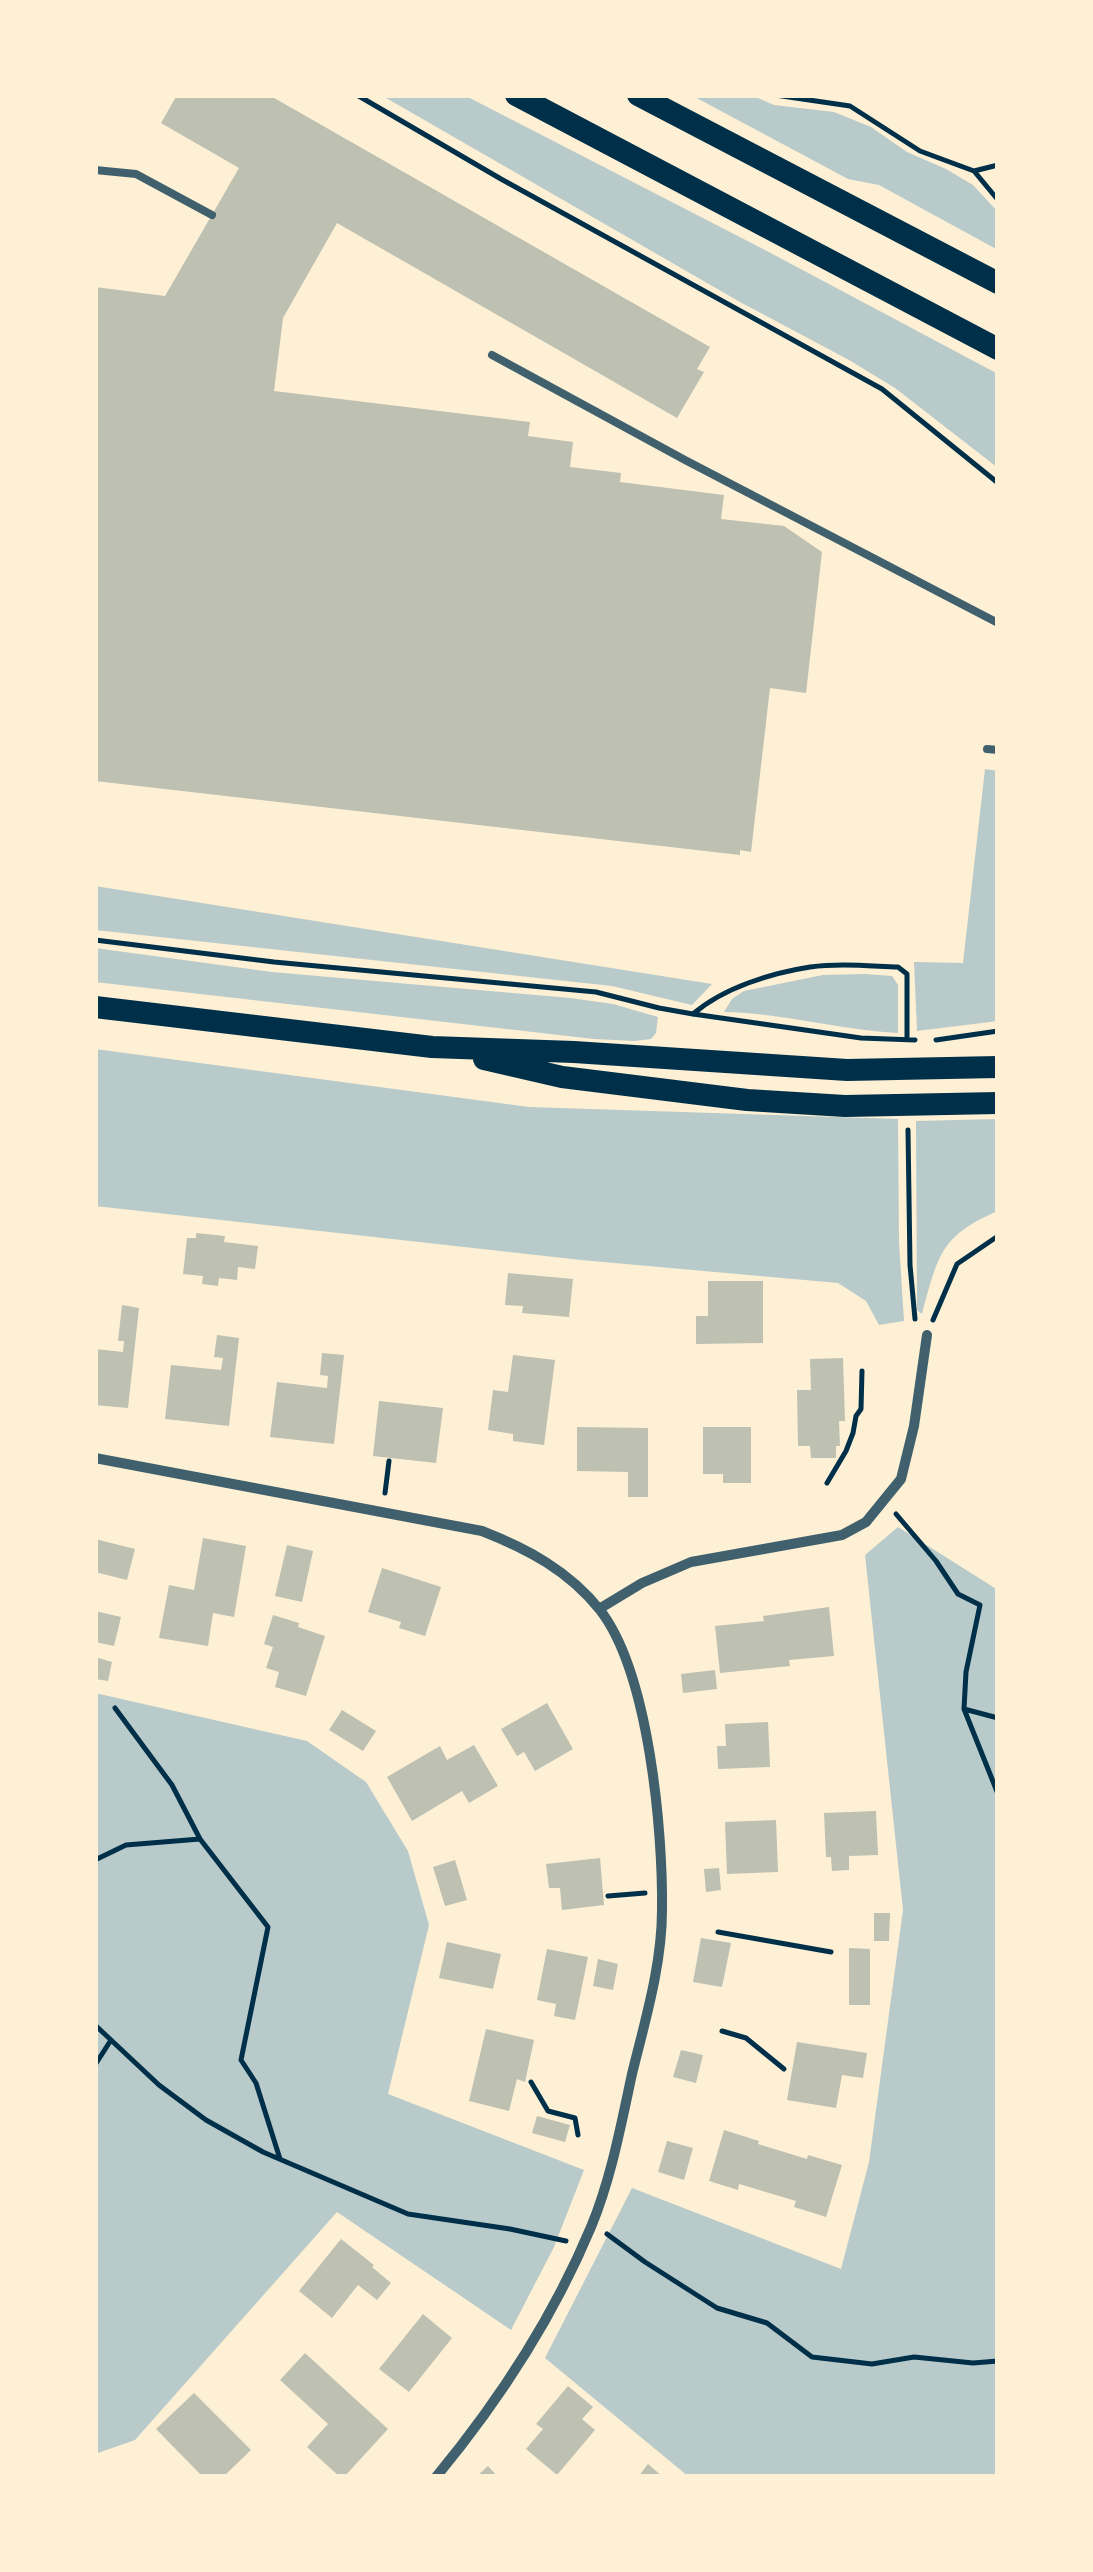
<!DOCTYPE html>
<style>
body{margin:0}
#map{position:relative;width:1093px;height:2572px;overflow:hidden;background:#fdf0d5;font-family:"Fira Sans",sans-serif}
canvas{display:block}
.frame{position:absolute;inset:0;border:98px solid #fdf0d5;pointer-events:none}
</style>
<div id="map">
<canvas width="1093" height="2572"></canvas>
<div class="frame"></div>
</div>
<script>
const context = document.querySelector('canvas').getContext('2d');
context.lineJoin = 'round';
function paint(path, color) { context.fillStyle = color; context.fill(path, 'evenodd'); }
function stroke(path, color, width, dash) { context.strokeStyle = color; context.lineWidth = width; context.lineCap = dash ? 'butt' : 'round'; context.setLineDash(dash || []); context.stroke(path); }
paint(new Path2D(`
 M381,95H464L765,250L998,374V468L895,388L849,360L740,302Z
 M691,95H751L774,105L834,112L871,127L907,152L946,169L973,185L998,212V250L879,185L848,179Z
 M985,769L998,771V1021L917,1031L914,962L963,963Z
 M95,886L712,984L692,1005L612,986L95,930Z
 M95,948L272,972L570,998L613,1004L658,1017L656,1033L651,1039L634,1041L594,1039L95,982Z
 M865,974L892,976L898,985V1033C839,1030 783,1013 724,1012L732,999L744,991L823,975Z
 M95,1049L529,1107L898,1119L899,1242L904,1321L879,1325L866,1301L838,1283L581,1260L95,1206Z
 M998,1119V1211C939,1236 938,1257 922,1314L917,1310L916,1121Z
 M898,1527L998,1590V2477H689L545,2358L632,2188L841,2269L869,2162L903,1910L865,1555Z
 M95,1693L307,1741L366,1782L408,1851L429,1925L388,2094L584,2170L554,2247L511,2330L337,2212L135,2440L95,2454Z`), '#b9caca');
paint(new Path2D(`
 M177,95H269L710,347L697,369L704,372L677,418L337,223L283,318L274,391L530,422L528,436L573,442L570,467L621,473L620,482L724,495L721,519L784,526L822,552L806,693L770,688L751,852L740,850V855L95,781V287L165,296L239,168L161,123Z
 M196,1233L225,1236L224,1242L258,1246L255,1269L238,1267L237,1280L219,1278L218,1286L202,1284L203,1276L183,1274L187,1238H196Z
 M508,1273L573,1279L569,1317L522,1313L523,1306L505,1305Z
 M708,1281H763V1343L696,1344V1316H708Z
 M122,1305L139,1308L128,1408L95,1405V1349L123,1352L124,1341H118Z
 M217,1335L239,1338L229,1426L165,1419L171,1365L221,1370L223,1358L214,1357Z
 M322,1353L344,1355L334,1444L270,1437L277,1382L327,1388L328,1376L320,1375Z
 M513,1355L555,1360L544,1445L513,1441V1434L488,1430L493,1390L508,1392Z
 M843,1358L845,1421H839L840,1446H836V1458H811L810,1446H798L797,1390H811L810,1359Z
 M379,1401L443,1408L436,1463L373,1456Z
 M577,1427L648,1428V1497H628V1472L577,1471Z
 M703,1427H751V1483H723V1474H703Z
 M203,1538L246,1546L234,1617L213,1613L208,1646L159,1638L169,1585L194,1590Z
 M95,1539L135,1549L127,1580L95,1572Z
 M287,1545L313,1551L302,1602L275,1596Z
 M382,1568L441,1587L425,1636L399,1628L401,1622L368,1612Z
 M829,1607L834,1656L789,1660L790,1666L720,1673L715,1626L764,1621L763,1616Z
 M95,1611L121,1617L114,1646L95,1642Z
 M273,1615L299,1623L298,1627L325,1636L306,1696L275,1687L279,1672L266,1668L273,1647L264,1644Z
 M95,1657L112,1662L108,1681L95,1679Z
 M715,1670L717,1689L683,1693L681,1674Z
 M547,1703L573,1749L535,1771L524,1752L517,1756L501,1729Z
 M342,1710L376,1731L363,1751L329,1730Z
 M768,1722L770,1767L718,1769L717,1746H726L725,1724Z
 M474,1745L498,1786L469,1803L462,1791L412,1821L387,1777L440,1746L447,1760Z
 M876,1811L878,1855L849,1856V1870L832,1871L831,1857H826L824,1813Z
 M776,1820L778,1872L727,1874L725,1822Z
 M600,1858L604,1905L562,1910L560,1888H549L546,1864Z
 M455,1860L467,1900L445,1906L433,1867Z
 M719,1868L721,1890L706,1892L704,1869Z
 M874,1913H890L889,1941H874Z
 M701,1938L731,1943L722,1987L693,1982Z
 M447,1942L501,1954L493,1989L439,1978Z
 M849,1948L870,1949V2005H849Z
 M547,1949L588,1957L575,2020L554,2016L556,2004L537,2000Z
 M598,1959L618,1964L613,1990L593,1986Z
 M486,2029L534,2040L525,2082L517,2079L509,2111L469,2101Z
 M797,2042L867,2053L863,2078L842,2075L836,2108L787,2100Z
 M681,2050L703,2055L696,2083L673,2077Z
 M537,2116L570,2125L565,2142L532,2133Z
 M724,2130L759,2141L758,2144L807,2159L808,2155L842,2165L826,2217L794,2207L796,2201L739,2184L738,2190L709,2181Z
 M667,2141L693,2148L684,2180L658,2172Z
 M341,2239L374,2265L372,2267L391,2283L377,2300L358,2285L332,2318L299,2291Z
 M423,2314L452,2338L409,2392L379,2369Z
 M305,2353L388,2429L344,2477H340L307,2447L328,2424L280,2380Z
 M568,2386L593,2407L582,2419L595,2430L557,2475L526,2449L543,2429L536,2424Z
 M194,2393L251,2450L223,2477H203L156,2429Z
 M648,2464L663,2477H638Z
 M488,2466L498,2477H476Z`), '#bec0b2');
stroke(new Path2D(`
 M357,95L501,179L882,389L998,483
 M775,95L850,106L920,151L974,171L998,200
 M974,171L998,165
 M95,940L274,962L596,992L659,1008L693,1014L861,1038L915,1040
 M693,1014C723,988 771,973 810,967C839,963 869,966 898,967L907,974V1039
 M936,1040L998,1031
 M908,1130L910,1265L915,1319
 M933,1320L957,1264L998,1236
 M827,1483L846,1451L853,1433L856,1416L861,1409L862,1371
 M385,1493L389,1461
 M896,1514L936,1561L958,1594L980,1605L966,1672L964,1709L998,1794
 M115,1708L172,1785L200,1839L268,1927L241,2060L256,2083L280,2159
 M964,1709L998,1718
 M95,1860L126,1845L200,1839
 M608,1896L645,1893
 M718,1932L831,1952
 M95,2025L159,2085L206,2120L263,2152L408,2214L510,2229L566,2241
 M722,2031L746,2038L784,2069
 M95,2065L111,2040
 M531,2082L548,2111L575,2118L578,2135
 M607,2234L645,2262L717,2308L767,2323L812,2357L872,2364L914,2357L973,2363L998,2361`), '#003049', 5);
stroke(new Path2D(`
 M95,170L136,174L212,215
 M492,355L685,460L998,623
 M987,749L998,750`), '#3f606c', 8);
stroke(new Path2D(`
 M95,1458L482,1531C528,1549 569,1571 600,1610C649,1673 663,1831 662,1910C662,1965 645,2021 632,2074C621,2125 611,2179 591,2227C553,2318 498,2402 436,2477
 M599,1609L642,1583L691,1562L842,1535L866,1522L901,1479L914,1426L927,1335`), '#3f606c', 10);
stroke(new Path2D(`
 M516,95L998,349
 M638,95L998,283
 M95,1007L432,1047L574,1052L847,1070L998,1067
 M484,1059L562,1077L747,1100L845,1106L998,1103`), '#003049', 22);
</script>
